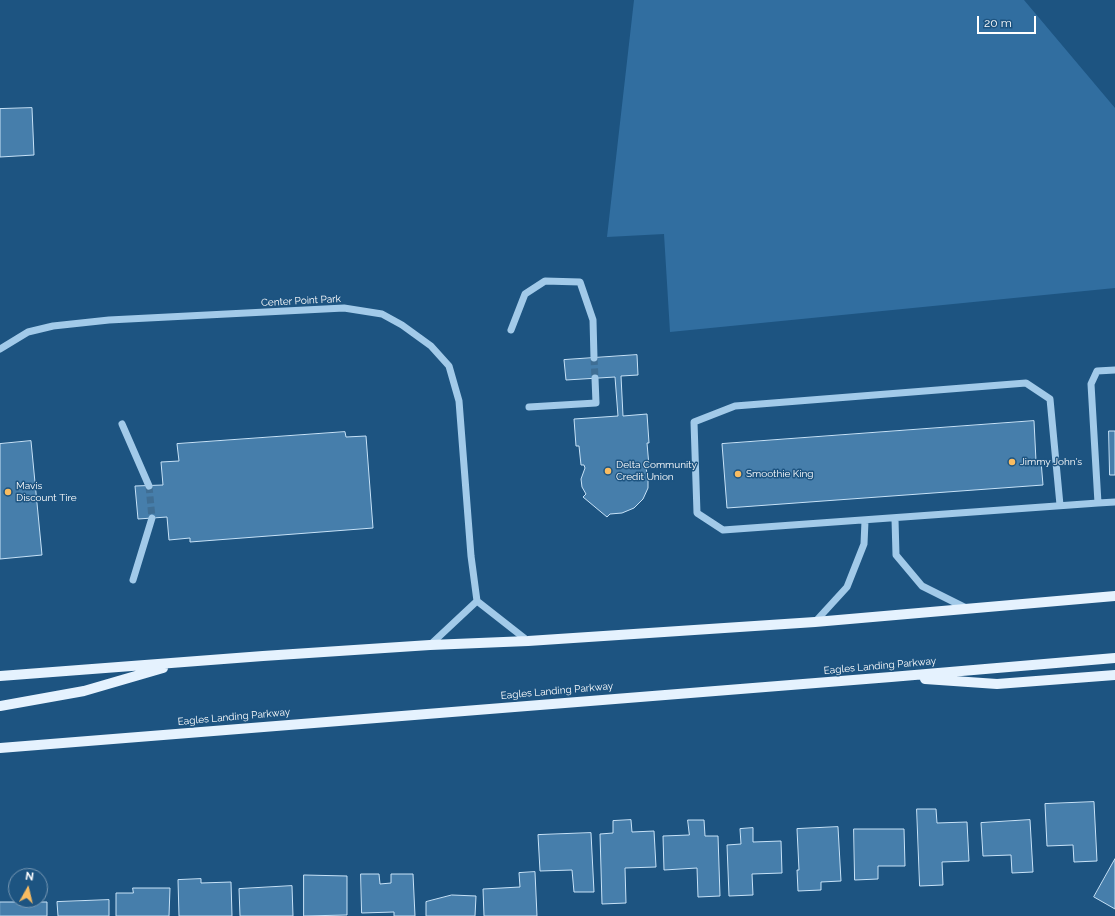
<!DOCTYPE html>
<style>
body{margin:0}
#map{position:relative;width:1115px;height:916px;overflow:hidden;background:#1d5481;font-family:Raleway,sans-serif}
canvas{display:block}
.north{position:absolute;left:8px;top:868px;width:40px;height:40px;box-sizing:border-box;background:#1d5481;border:1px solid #7798b3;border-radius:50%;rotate:8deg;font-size:11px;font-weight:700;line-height:16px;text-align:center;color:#fff}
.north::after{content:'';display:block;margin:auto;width:14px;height:18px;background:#f9bc61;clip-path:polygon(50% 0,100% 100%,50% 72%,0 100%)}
.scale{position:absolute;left:977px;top:16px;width:59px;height:18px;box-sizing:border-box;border:2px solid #fff;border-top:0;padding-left:5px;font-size:12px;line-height:14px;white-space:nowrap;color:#fff;-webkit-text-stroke:3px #1d5481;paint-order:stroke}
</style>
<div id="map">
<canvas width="1115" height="916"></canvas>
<div class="north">N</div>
<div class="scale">20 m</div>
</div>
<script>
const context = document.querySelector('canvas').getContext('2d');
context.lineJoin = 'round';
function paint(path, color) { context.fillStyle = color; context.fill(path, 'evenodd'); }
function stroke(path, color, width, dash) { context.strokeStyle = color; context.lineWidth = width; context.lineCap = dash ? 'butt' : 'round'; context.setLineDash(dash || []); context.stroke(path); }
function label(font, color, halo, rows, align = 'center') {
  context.font = font + ' Raleway,sans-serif'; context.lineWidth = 3; context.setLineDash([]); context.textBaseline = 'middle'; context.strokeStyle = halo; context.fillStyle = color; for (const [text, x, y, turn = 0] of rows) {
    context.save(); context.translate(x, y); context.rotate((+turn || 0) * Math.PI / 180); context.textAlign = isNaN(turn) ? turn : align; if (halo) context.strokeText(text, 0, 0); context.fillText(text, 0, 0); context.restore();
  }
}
paint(new Path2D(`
 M634,0H1024L1115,108V288L670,332L664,234L607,237Z`), '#316ea0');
const building = new Path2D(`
 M32,108L34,155L0,157V109Z
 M637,355L638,375L621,376L623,416L647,414L649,443H647L649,466L646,467L648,481V488L643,499L634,508L622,513L610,514L607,517L583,497L586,494L582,487L581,479L585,468L584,465H581L579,446H576L574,419L618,416L615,377L566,380L564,360Z
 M1034,421L1036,461H1041L1043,485L727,508L722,444Z
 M1109,431H1115V475H1110Z
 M345,432L346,437L366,436L373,528L190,542V538L169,540L167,517L138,519L135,486L163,485L161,462L179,461L177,444Z
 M31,441L42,555L0,559V444Z
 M1094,802L1097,861L1074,862L1073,845L1047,846L1045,804Z
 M917,809H936L937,823L967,822L969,861L942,862L943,885L920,886Z
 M631,820L632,832L654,831L656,867L625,868L626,903L602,904L600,834L613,833V821Z
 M688,820H704L705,836H718L720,896L698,897L697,868L664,870L663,836L689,835Z
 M1030,820L1033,872L1012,873L1011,855L983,856L981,823Z
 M838,827L841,881L821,882V890L798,891L797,870H799L797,829Z
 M753,828V842L781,841L782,873L752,874L753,895L729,896L727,845L741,844L740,829Z
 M854,829H904L905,866H878V879L855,880Z
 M591,833L594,892H574L572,870L540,871L538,835Z
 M1115,859V909L1094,897Z
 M535,872L537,916H484L483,889L520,887L519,873Z
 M361,874H379L380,884L391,883V874H413L415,916H394V912L362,913Z
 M304,875L347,876V915L304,916Z
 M201,879V883L231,882L232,916H179L178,880Z
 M292,886L293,916H240L239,889Z
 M133,888H170L169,916H116V893H133Z
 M452,895L476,896L475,916H426V902Z
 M109,900V916H58L57,902Z
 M0,902H47V916H0Z`);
paint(building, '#467eab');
stroke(building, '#c7e2f7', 1);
stroke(new Path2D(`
 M594,358L595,378
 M149,486L152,518`), '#3f6e94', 7, [7, 3.5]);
stroke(new Path2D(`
 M511,330L525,294L545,281L580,282L593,320L594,358
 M0,349L28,332L53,326L109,320L344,308L382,314L402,325L431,346L449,366L459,401L471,556L477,601L528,641
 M1115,370L1097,371L1091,384L1098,503L1115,502
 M529,407L596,403L595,378
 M122,424L149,486
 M1060,505L1050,399L1026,383L735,406L694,422L697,513L723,530L1098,503
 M895,519L896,555L922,586L966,608
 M133,580L152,518
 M815,622L847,587L864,544L865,521
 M430,645L477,601`), '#a2cae9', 7);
stroke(new Path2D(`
 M0,676L263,656L430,645L528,641L815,622L1115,596
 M925,679L997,684L1115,675
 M0,706L84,691L163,668
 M0,748L891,677L1115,658`), '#e5f2fe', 10);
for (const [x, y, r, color] of [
 [1012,462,4,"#f9bc61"],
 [608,471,4,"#f9bc61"],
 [738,474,4,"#f9bc61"],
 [8,492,4,"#f9bc61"]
]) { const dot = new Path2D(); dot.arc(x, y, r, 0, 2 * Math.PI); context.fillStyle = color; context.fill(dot); stroke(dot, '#1d5481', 1.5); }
label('10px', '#fff', '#1d5481', [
 ["Center Point Park",301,301,-3],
 ["Eagles Landing Parkway",880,666,-5],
 ["Eagles Landing Parkway",557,691,-5],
 ["Eagles Landing Parkway",234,717,-5]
]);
label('10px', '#fff', '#1d5481', [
 ["Jimmy John's",1020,462],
 ["Delta Community",616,465],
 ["Credit Union",616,477],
 ["Smoothie King",746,474],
 ["Mavis",16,486],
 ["Discount Tire",16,498]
], 'left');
</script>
